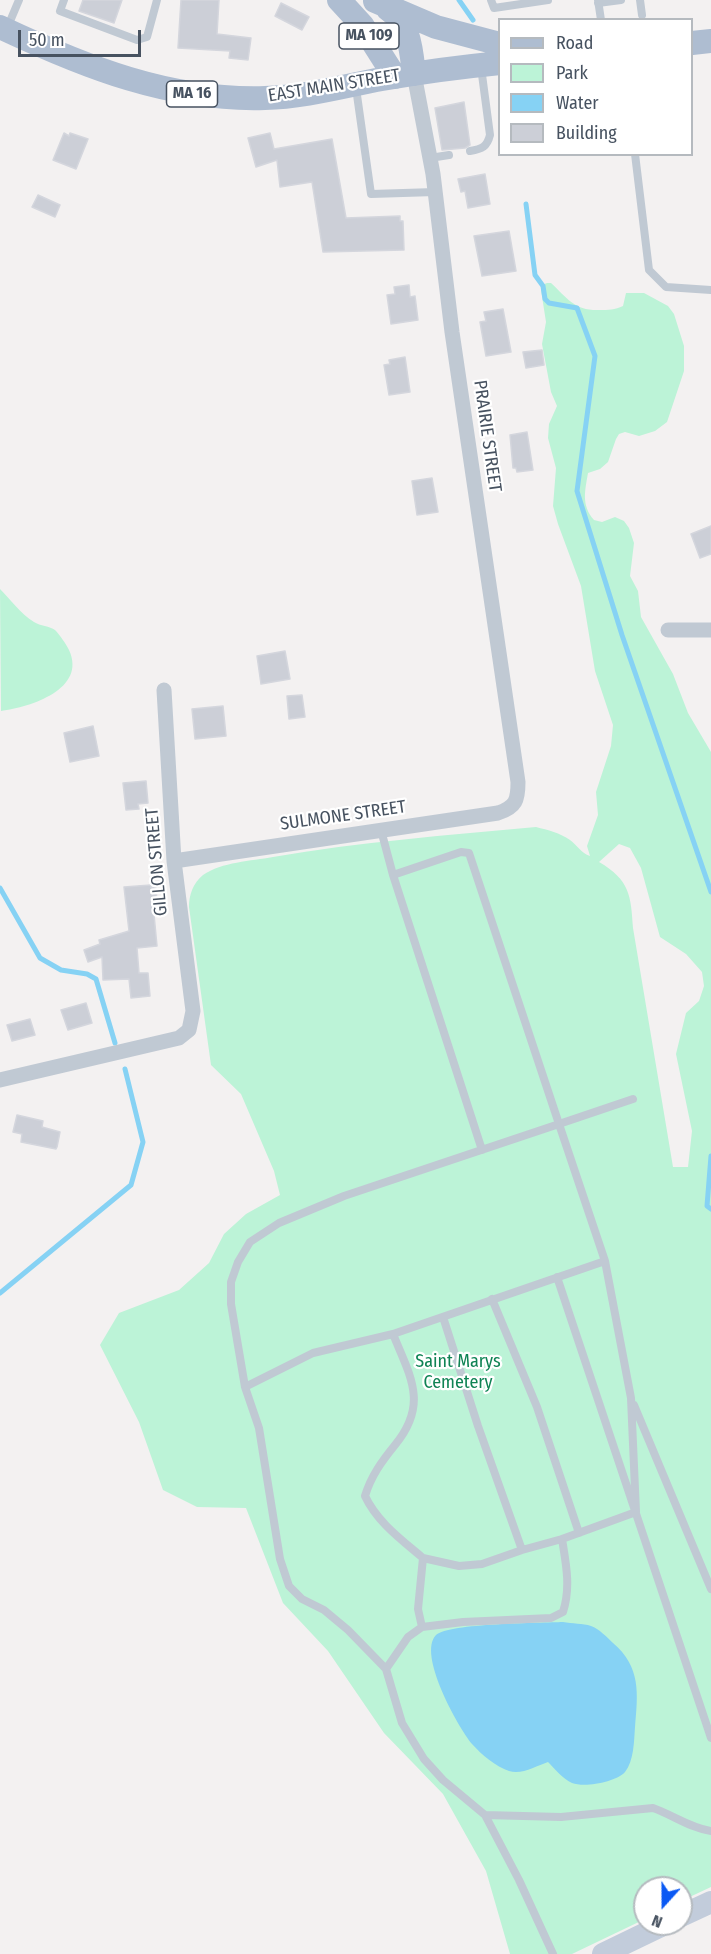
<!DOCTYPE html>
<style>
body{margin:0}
#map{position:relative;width:711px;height:1954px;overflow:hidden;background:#f3f1f1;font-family:"Fira Sans Condensed",sans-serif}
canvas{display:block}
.legend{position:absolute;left:498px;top:18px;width:195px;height:138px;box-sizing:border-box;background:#fff;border:2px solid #b5babf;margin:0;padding:8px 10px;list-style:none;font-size:18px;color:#475260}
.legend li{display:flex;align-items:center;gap:12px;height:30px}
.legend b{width:30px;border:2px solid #b5babf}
.north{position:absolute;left:633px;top:1876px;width:60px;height:60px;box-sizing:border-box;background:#fff;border:2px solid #b5babf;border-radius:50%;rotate:201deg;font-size:16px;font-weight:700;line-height:24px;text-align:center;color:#475260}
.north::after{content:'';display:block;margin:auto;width:21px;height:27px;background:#0a59f4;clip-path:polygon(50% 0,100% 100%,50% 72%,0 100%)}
.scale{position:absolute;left:18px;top:30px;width:123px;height:27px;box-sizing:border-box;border:3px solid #475260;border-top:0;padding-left:8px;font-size:18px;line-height:21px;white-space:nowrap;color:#475260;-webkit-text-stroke:4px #fff;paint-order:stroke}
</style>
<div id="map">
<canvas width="711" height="1954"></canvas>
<ul class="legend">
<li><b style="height:8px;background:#aebdd1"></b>Road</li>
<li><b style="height:16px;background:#bcf3d7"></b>Park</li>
<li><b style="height:16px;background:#86d2f4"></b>Water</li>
<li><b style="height:16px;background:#cccfd7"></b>Building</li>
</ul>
<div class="north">N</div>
<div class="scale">50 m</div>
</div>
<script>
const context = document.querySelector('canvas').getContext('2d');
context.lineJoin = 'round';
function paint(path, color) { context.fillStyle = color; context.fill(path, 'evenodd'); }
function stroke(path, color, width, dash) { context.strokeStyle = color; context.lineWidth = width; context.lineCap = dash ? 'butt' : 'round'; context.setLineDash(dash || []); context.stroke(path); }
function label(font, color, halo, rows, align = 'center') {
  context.font = font + ' "Fira Sans Condensed",sans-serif'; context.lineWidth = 4.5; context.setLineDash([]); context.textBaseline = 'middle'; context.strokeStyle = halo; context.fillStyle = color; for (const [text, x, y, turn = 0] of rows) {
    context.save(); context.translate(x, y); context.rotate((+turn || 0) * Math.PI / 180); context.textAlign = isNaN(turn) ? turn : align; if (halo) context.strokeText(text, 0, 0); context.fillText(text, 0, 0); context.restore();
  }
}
paint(new Path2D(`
 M547,283H551C568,299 575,311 600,310C608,310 615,310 623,306L626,293H644L668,306L674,314L684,346V371L667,422L655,431L639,436L625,432L619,434L616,439L608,462L600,469L588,473C585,491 581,505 594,520L602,522L615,517L624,521L629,528L634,543L630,576L638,591L641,617L673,674L688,713L711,752V1887L681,1901V1888H645V1919L572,1954H510L486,1871L443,1794L384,1733L328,1651L283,1603L246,1508L197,1507L163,1490L139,1422L100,1345L119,1313L179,1290L209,1263L224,1234L246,1214L280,1195L274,1171L241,1094L211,1065L189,907C189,895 193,883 203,875C222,862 251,861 273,857C360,842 448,835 536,827C548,830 560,833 570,840C577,845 581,853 590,856L587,846L598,815L596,792L611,746L613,725L595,671L581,586L558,524L553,506L556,468L548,438L549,424L557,406L551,392L542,344L546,322L541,290L542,285ZM619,844L630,848L641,868L660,937L686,954L702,972L704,986L699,1001L686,1013L676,1054L692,1131L688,1167H673L633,928C631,896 630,880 599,862Z
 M0,589C10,599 21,614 34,622C40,626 50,626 55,630C60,635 66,644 69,650C87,689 31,707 1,711Z`), '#bcf3d7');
paint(new Path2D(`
 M563,1622C572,1624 583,1623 591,1626C599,1629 607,1637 613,1643C641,1667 638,1693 635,1727C634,1741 634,1761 625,1772C616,1782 585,1788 572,1783C563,1779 555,1769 548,1762C536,1766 522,1775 509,1771C496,1767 481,1754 472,1744C458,1727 417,1654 436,1635C449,1623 542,1623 563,1622Z`), '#86d2f4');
stroke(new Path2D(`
 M459,0L473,20
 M526,204L535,275L543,286L545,299L549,303L577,308L595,356L577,491L622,635L711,892
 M0,888L40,958L61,970L87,974L96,979L115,1043
 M711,1156L707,1206L711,1209
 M0,1293L131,1185L143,1142L125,1069`), '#86d2f4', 5);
const building = new Path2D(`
 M83,0H122L114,23L79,11Z
 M181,0H219L217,34L251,38L248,60L229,58L230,51L178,48Z
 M281,3L309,17L302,30L275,16Z
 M464,102L470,145L465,148L442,150L435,108Z
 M64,133L69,136L70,133L88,139L76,169L53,160Z
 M270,133L274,149L332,139L346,218L400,216V221H403L404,250L323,252L312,182L280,187L277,160L256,167L248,138Z
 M485,174L490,204L468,208L465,191L461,192L458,179Z
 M38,195L60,205L55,217L32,207Z
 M509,231L516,271L482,276L474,236Z
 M409,285L410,297L415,296L418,320L391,324L387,295L395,294L394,287Z
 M503,309L511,352L486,356L480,322L486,321L484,312Z
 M542,350L544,365L526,368L523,352Z
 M405,357L410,392L389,395L384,365L390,364L389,360Z
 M527,432L533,470L517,472L516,468H513L510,435Z
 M432,478L438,512L417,515L412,481Z
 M711,526V554L700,558L691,534Z
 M285,651L290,679L261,684L257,656Z
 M302,695L305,717L289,719L287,696Z
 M223,706L226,736L195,739L192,709Z
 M93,726L99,756L70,762L64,733Z
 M146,781L148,803L138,804L139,809L126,810L123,783Z
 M151,885V888L156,887L157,903L153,904L157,946L137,948L139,973H148L150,996L131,998L129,979L103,980L102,957L88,962L84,950L100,944L99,940L129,931L124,887Z
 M86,1003L92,1023L68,1030L61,1010Z
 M30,1019L35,1035L12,1041L7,1025Z
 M17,1115L43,1121L42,1127L60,1132L57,1147L56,1149L21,1142L22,1134L13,1132Z`);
paint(building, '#cccfd7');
stroke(building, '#d4d6dd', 1.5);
stroke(new Path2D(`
 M64,0L60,11L137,40L147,37L157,0
 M491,0L494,8L548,0
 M598,0L601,20
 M640,0L642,15
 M598,3L621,0
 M8,26L19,0
 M356,88L371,194L435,192
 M470,151C482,149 487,147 490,135L481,67
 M635,154L649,270L666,287L711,290
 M430,158L449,155
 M381,830L393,875
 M482,1150L393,875L461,852L469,853L559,1124L633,1099
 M557,1277L711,1738
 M492,1299L537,1407L579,1533
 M443,1317L478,1426L522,1550
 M393,1334C410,1376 429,1404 395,1445C382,1461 371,1476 365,1496C377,1522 402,1540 423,1558L418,1609L422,1627
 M245,1387L313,1353L393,1334L605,1261
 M634,1405L711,1589
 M562,1539C566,1564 571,1587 563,1612L551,1618L463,1622L422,1627L408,1637L386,1669L402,1723L424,1759L443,1780L485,1815L561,1817L653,1808C673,1815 690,1828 711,1831
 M386,1669L348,1630L324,1610L302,1599L289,1586L280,1559L259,1428L245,1387L231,1304V1282L238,1262L250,1242L279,1223L344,1196L559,1124L605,1261L631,1398L636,1512L562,1539L522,1550L482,1564L459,1566L423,1558
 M485,1815L519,1880L553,1954`), '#c0c9d3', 8);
stroke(new Path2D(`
 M668,630H711
 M174,861L498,813C516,807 518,800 518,782L452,332L433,174L414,74
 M0,1080L179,1038L189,1030L193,1011L174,861L164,690`), '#c0c9d3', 15);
stroke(new Path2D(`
 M681,1916L711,1902
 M603,1954L665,1924`), '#c2ccdb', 22);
stroke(new Path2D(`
 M339,0L362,25L395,77
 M375,1L436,27L500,44
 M388,9C410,24 411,49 414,74
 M0,27C85,67 170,101 265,98C305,97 344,86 382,79C421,72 460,67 500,63
 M692,43L711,41`), '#aebdd1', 24);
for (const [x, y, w] of [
 [369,36,60],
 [192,94,51]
]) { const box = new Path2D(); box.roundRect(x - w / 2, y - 13, w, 26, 4.5); context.fillStyle = '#fff'; context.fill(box); stroke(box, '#475260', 1.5); }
label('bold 16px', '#475260', null, [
 ["MA 109",369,36],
 ["MA 16",192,94]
]);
label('18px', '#475260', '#fff', [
 ["EAST MAIN STREET",334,86,-9],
 ["PRAIRIE STREET",487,436,82],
 ["SULMONE STREET",343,816,-8],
 ["GILLON STREET",157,862,-95]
]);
label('18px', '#0f8354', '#fff', [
 ["Saint Marys",458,1362],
 ["Cemetery",458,1383]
]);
</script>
